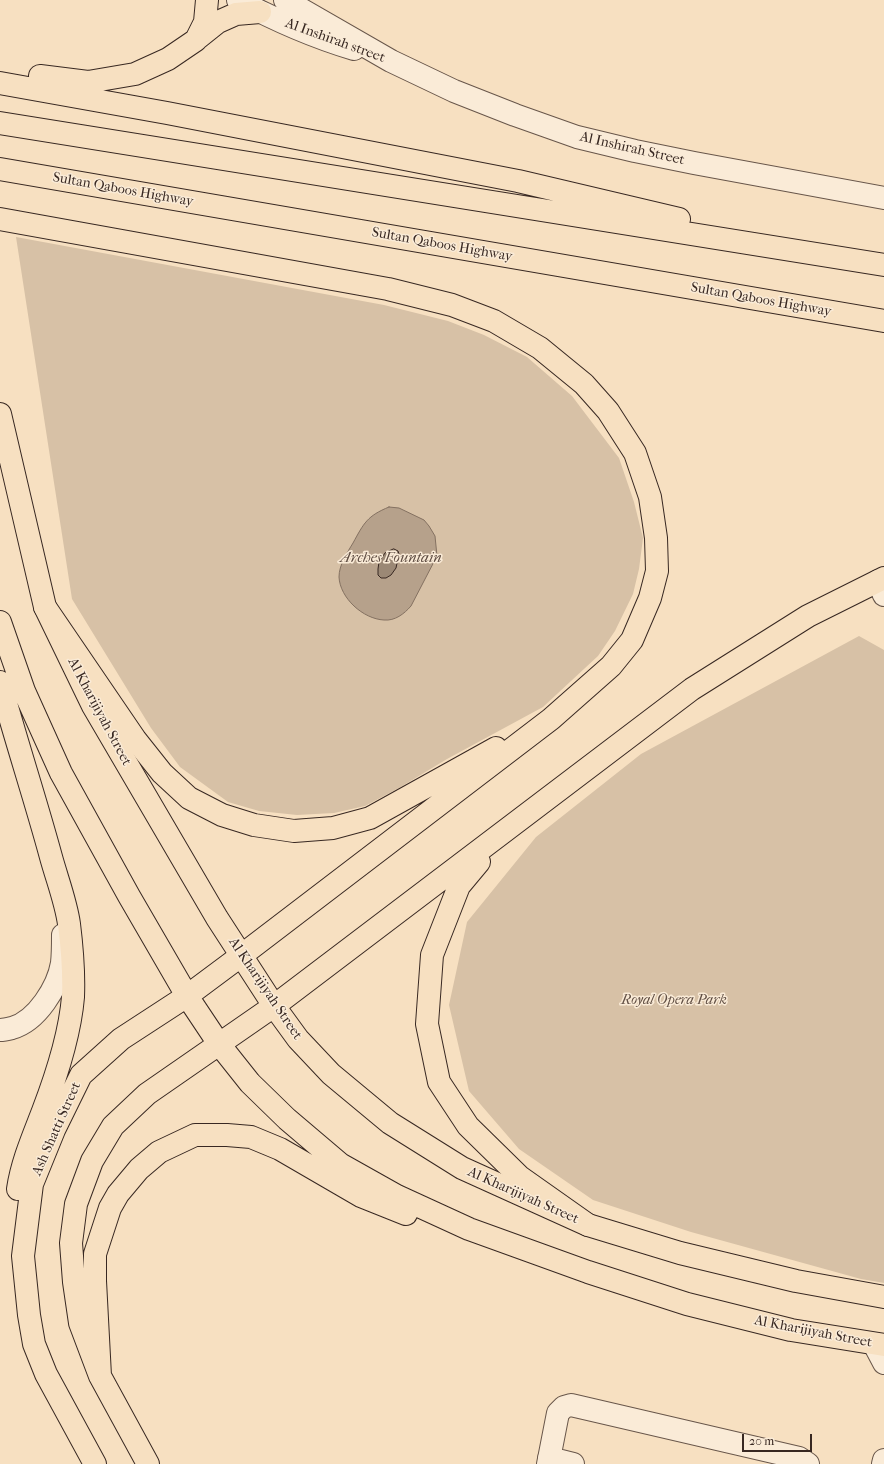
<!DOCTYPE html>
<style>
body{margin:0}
#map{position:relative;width:884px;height:1464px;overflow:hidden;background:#f7e0c1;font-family:"IM FELL French Canon",serif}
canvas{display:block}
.scale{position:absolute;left:742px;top:1434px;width:70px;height:18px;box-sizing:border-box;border:2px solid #382822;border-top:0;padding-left:5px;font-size:12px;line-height:14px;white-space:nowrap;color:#382822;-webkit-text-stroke:3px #faebd7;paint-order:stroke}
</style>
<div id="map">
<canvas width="884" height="1464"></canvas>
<div class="scale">20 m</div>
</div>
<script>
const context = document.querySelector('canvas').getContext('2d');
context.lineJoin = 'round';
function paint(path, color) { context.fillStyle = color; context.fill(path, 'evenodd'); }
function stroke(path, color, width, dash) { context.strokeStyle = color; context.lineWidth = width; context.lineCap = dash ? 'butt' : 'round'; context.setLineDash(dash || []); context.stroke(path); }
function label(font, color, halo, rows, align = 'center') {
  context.font = font + ' "IM FELL French Canon",serif'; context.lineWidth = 3; context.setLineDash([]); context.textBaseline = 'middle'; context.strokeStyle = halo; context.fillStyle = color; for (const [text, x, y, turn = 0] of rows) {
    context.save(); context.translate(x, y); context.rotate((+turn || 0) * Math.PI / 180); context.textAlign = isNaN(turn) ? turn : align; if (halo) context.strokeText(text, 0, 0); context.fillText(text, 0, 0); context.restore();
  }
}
paint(new Path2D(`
 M16,237L384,305L448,321L484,335L527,357L572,396L619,458L634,502L643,538L639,569L633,594L615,631L598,656L543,707L447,759L399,788L365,806L334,813L297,815L259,811L228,802L180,767L151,728L72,599Z
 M859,636L884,650V1283L861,1279L691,1232L593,1200L519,1149L469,1091L449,1005L467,922L536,837L641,754Z`), '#d7c1a6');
const water = new Path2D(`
 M389,507L399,508L424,520L429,526L435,536L437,556L411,606C404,614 395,621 384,620C363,619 340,598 339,577C339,565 347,553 353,543C364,523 367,516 389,507Z`);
paint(water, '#b6a18b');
stroke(water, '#847161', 1);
const building = new Path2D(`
 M394,549L398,551L399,554L396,568L391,575L386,578H381L378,575V569L379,562L385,553Z`);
paint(building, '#9b8875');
stroke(building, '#382822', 1);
const minor = new Path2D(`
 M238,0C275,20 314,37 354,49
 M285,0L391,61L454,91L515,115L577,137L635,151L694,163L884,198
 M878,581L884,595
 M0,1030C4,1030 8,1029 12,1028C37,1021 58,987 62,963C63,954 63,944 63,935
 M874,1344L884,1363
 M549,1458L573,1464
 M548,1464L558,1413L564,1407L571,1405L799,1458L808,1464
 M883,1464L884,1460`);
const major = new Path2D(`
 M0,414L45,607L93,706L217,918L274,1006L298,1039L331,1074L390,1123L462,1168L588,1225L680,1253L796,1281L884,1297
 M0,622L24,691L61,773L129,896L187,996L219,1044L250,1083L287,1119L340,1164L397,1196L469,1229L588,1272L687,1304L791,1330L884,1345
 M0,682C16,741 35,798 51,857C57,879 66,902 69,924C72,948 74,973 73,997C70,1033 56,1077 43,1111C33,1137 22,1162 18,1189
 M100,1376L95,1281V1254L110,1208L118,1194L139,1169L159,1152L195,1135H227L251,1137L280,1149L361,1196L406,1214
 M95,1464L46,1374L34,1344L29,1315L23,1256L32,1184L54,1130L81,1075L121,1039L187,996L242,955
 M148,1464L100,1376L80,1323L74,1282L71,1243L76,1204L92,1161L113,1126L147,1094L274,1006`);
const highway = new Path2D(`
 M198,38L218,22L236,14L260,12
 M40,76L88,82L135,74L168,59L196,40L205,22L207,0
 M0,83L167,113L518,181L679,219
 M0,123L884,265
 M0,169L884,321
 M0,219L388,289L452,305L494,321L540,348L584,384L608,411L635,453L650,497L656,538L657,571L650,598L632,640L611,666L551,719L242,955
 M45,607L135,739L162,773L189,798L222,815L254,825L294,831L333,828L370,818L496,748
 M479,862L459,886L432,955L427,1024L439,1082L468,1126L520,1177L588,1225
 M274,1006L692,689L808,616L884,578`);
stroke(minor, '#68564a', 24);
stroke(major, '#382822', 24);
stroke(highway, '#382822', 24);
stroke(minor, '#faebd7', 22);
stroke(major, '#f7e0c1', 22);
stroke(highway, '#f7e0c1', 22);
label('14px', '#382822', '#faebd7', [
 ["Al Inshirah street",335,41,20],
 ["Al Inshirah Street",632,149,13],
 ["Sultan Qaboos Highway",123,190,10],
 ["Sultan Qaboos Highway",442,245,10],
 ["Sultan Qaboos Highway",761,300,10],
 ["Al Kharijiyah Street",99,712,62],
 ["Al Kharijiyah Street",265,989,56],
 ["Ash Shatti Street",57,1129,-66],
 ["Al Kharijiyah Street",523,1196,24],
 ["Al Kharijiyah Street",813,1332,11]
]);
label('italic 14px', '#604e43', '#faebd7', [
 ["Royal Opera Park",674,1001]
]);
label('italic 15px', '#5e4c42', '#faebd7', [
 ["Arches Fountain",391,558]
]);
</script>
